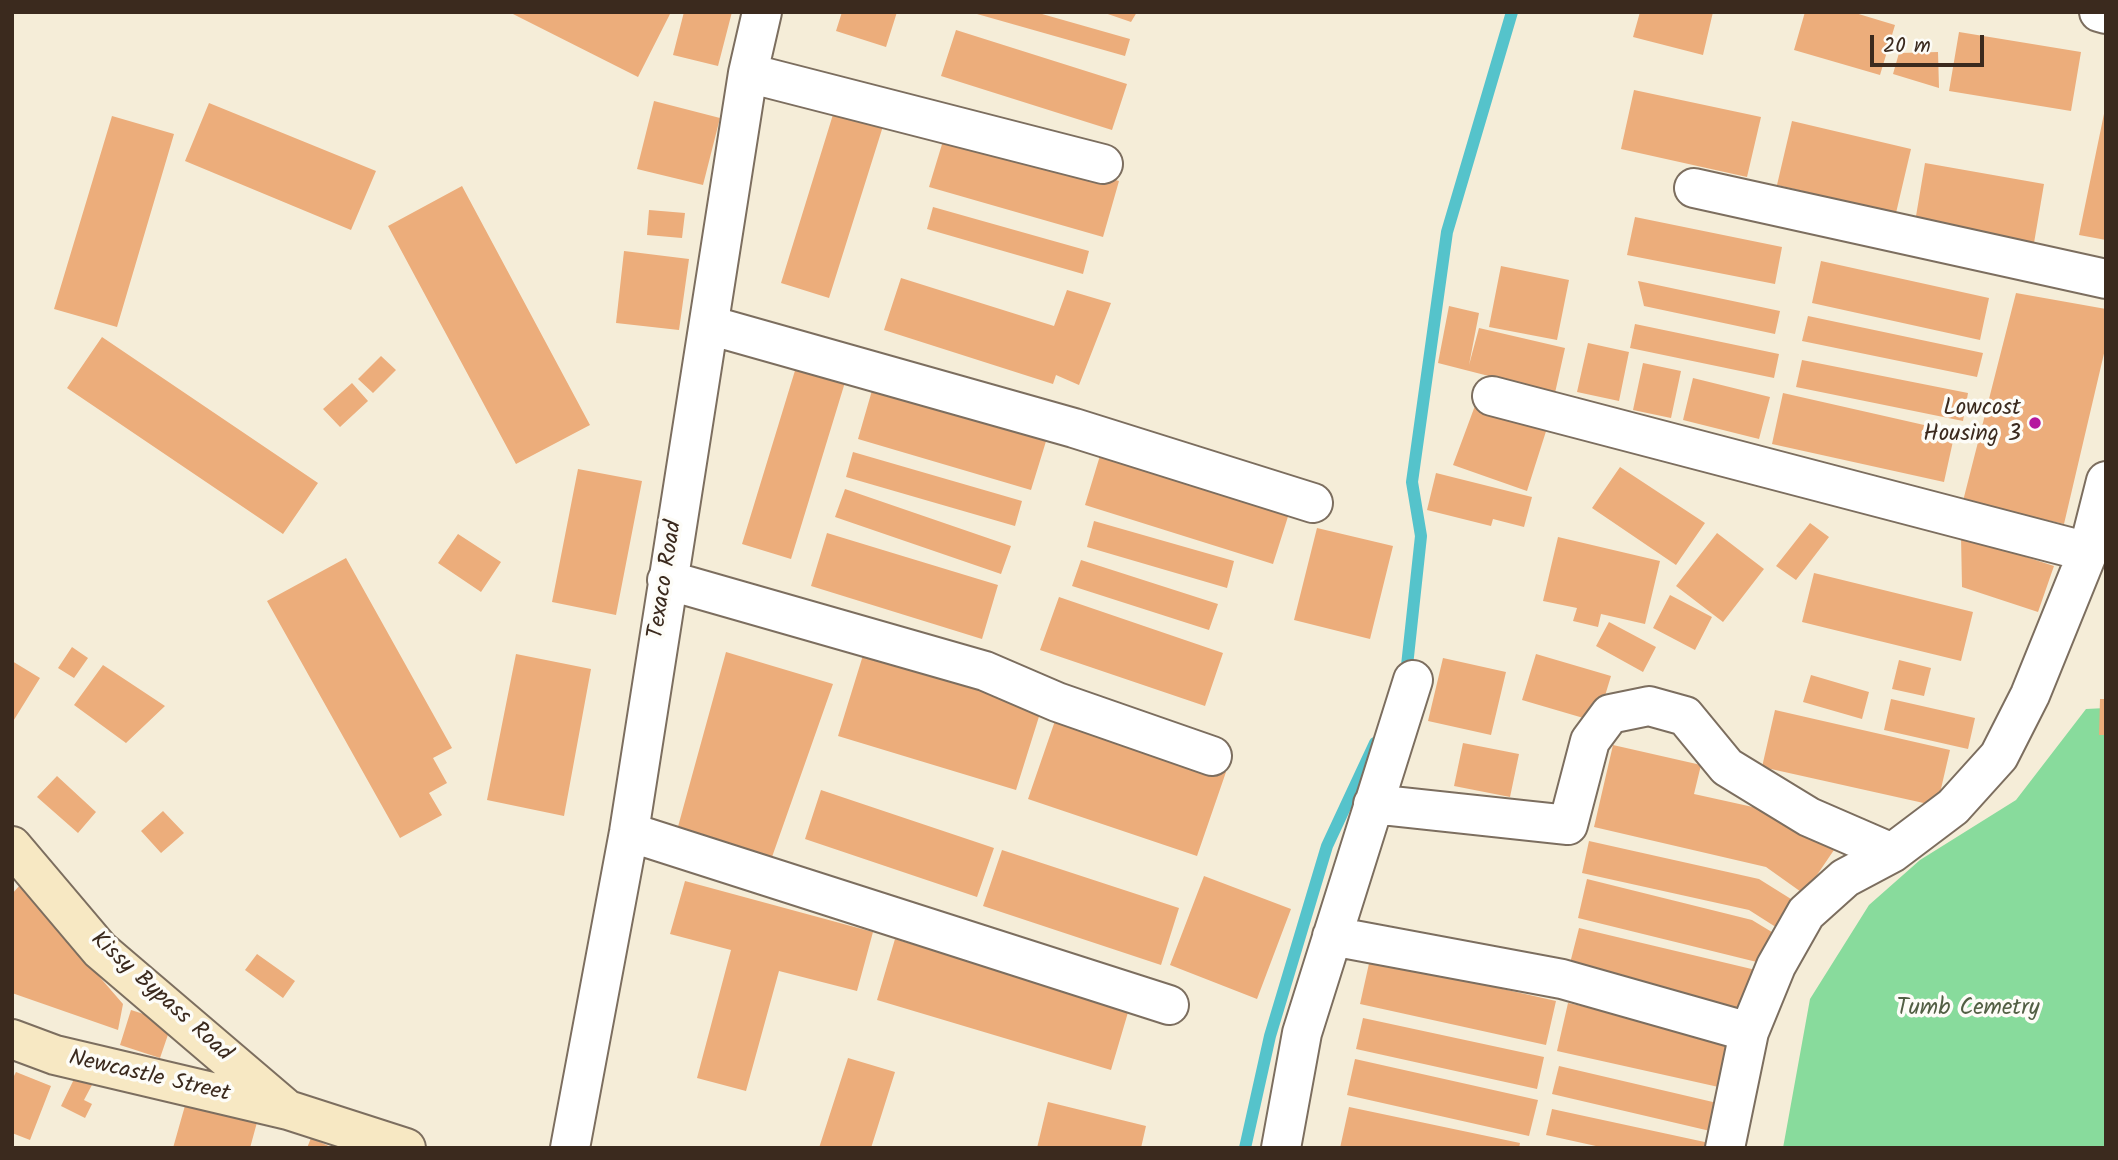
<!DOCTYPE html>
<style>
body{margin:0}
#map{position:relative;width:2118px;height:1160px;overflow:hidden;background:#f5edd8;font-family:Kalam,sans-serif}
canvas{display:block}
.frame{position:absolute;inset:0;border:14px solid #3b2a1e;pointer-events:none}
.scale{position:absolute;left:1870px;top:35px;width:114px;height:32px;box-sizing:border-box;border:4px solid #3b2a1e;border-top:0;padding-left:9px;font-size:21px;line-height:24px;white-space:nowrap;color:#3b2a1e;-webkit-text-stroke:5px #fdfcf7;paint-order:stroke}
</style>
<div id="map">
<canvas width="2118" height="1160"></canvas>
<div class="frame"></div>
<div class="scale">20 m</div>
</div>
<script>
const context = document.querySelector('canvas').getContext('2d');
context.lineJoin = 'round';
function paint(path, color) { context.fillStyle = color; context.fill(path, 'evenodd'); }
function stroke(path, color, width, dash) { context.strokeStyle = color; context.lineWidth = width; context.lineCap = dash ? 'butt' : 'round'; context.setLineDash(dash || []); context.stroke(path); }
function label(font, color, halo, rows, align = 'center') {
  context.font = font + ' Kalam,sans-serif'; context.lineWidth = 7; context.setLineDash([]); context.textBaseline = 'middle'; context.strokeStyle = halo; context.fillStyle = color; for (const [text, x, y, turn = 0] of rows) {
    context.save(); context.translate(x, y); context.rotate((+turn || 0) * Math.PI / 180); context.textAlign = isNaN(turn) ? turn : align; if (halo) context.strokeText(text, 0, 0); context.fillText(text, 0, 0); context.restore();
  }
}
paint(new Path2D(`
 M2106,708V1148H1783L1810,999L1869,905L1920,860L2016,800L2086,709Z`), '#88db9c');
stroke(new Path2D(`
 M1406,675L1421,536L1412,482L1447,232L1512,12
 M1245,1148L1270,1036L1327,846L1375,743`), '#55c3cb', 12);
paint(new Path2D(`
 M509,12H666L670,14L638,77Z
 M684,12H732L718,66L673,55Z
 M842,12H897L886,47L836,31Z
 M970,12H1035L1130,39L1125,56Z
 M1102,12H1137L1131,22Z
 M1640,12H1713L1703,55L1633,37Z
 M1805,12H1852L1895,25L1880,75L1794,50Z
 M956,30L1127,84L1112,130L941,76Z
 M1959,32L2081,52L2071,111L1949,91Z
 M1938,52L1939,88L1893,74L1899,53Z
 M1634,90L1761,117L1747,177L1621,149Z
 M654,101L720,118L703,185L637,169Z
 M209,103L376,171L351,230L185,161Z
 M835,108L884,123L829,298L781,283Z
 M2105,109L2106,110V240L2079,235Z
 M112,116L174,134L117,327L54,309Z
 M1792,121L1911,149L1896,213L1777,185Z
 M946,131L1119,181L1103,237L929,187Z
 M1925,163L2044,184L2034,243L1915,222Z
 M462,186L590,425L516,464L388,226Z
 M933,207L1089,251L1083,274L927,229Z
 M649,210L685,213L682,238L647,235Z
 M1635,217L1782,247L1775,284L1627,255Z
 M624,251L689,259L679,330L616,323Z
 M1821,261L1989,298L1980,340L1812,303Z
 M1501,266L1569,280L1557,340L1489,327Z
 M901,278L1054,326L1067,290L1111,303L1079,385L1056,375L1053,384L884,330Z
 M1638,281L1780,311L1775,334L1644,306Z
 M2016,293L2106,309V345L2064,524L1963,501Z
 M1449,306L1479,313L1469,365L1479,328L1565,348L1555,393L1438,363Z
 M1808,316L1983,353L1977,377L1802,341Z
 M1635,324L1779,354L1774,378L1630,348Z
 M102,337L318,483L283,534L67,388Z
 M1588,343L1629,352L1619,401L1577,392Z
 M381,356L396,370L373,393L358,379Z
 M1802,360L1968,393L1963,421L1796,387Z
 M1643,363L1681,371L1671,418L1633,410Z
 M797,364L846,379L791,559L742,544Z
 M1693,378L1770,397L1759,439L1683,420Z
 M352,383L368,401L340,427L323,409Z
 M873,387L1047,438L1031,490L858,439Z
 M1783,393L1955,432L1944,482L1772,444Z
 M1476,403L1548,425L1527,491L1453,465Z
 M1102,449L1291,507L1273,564L1085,505Z
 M853,452L1022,501L1015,526L846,477Z
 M1620,467L1705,523L1676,565L1592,508Z
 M578,469L642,481L616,615L552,602Z
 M1436,473L1532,497L1524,527L1493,519L1491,526L1427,510Z
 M845,489L1011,546L1001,574L835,517Z
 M1094,521L1234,561L1227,588L1087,547Z
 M1810,523L1829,537L1796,580L1776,566Z
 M1317,528L1393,546L1370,639L1294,620Z
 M827,533L998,585L982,639L811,586Z
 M1717,533L1764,569L1723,622L1676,586Z
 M458,534L501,562L481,592L438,563Z
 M1961,536L2054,566L2038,612L1962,587Z
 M1558,537L1660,561L1645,624L1601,614L1598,627L1573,621L1577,608L1543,601Z
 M346,558L452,748L433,758L447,783L429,793L442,815L400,838L267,601Z
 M1081,560L1218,604L1209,630L1072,586Z
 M1814,573L1973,612L1961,661L1802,622Z
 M1670,595L1712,617L1695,650L1653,628Z
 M1059,597L1223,653L1205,706L1040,650Z
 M1609,622L1656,647L1643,672L1596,646Z
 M72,647L88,658L74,678L58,668Z
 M726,652L833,684L772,857L676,834Z
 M864,652L1042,707L1016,790L838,736Z
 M516,654L591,669L564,816L487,800Z
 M1536,654L1611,676L1597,722L1522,700Z
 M1443,658L1506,672L1491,735L1428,721Z
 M1899,660L1931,668L1924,696L1892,689Z
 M12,661L40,678L12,723Z
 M103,665L165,706L126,743L74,705Z
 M1811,675L1869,692L1862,719L1803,702Z
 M1891,699L1975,718L1968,749L1884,730Z
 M2100,699H2106V735H2099Z
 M1775,710L1950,750L1937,806L1762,767Z
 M1057,715L1226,772L1197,856L1028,799Z
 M1463,743L1519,754L1510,797L1454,786Z
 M1613,745L1701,765L1694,794L1780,813L1834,850L1804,894L1766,867L1594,827Z
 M57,776L96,812L78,833L37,797Z
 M821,790L994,848L977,897L805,839Z
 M163,811L184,833L161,853L141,831Z
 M1589,841L1759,879L1799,904L1782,931L1749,910L1582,873Z
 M1002,850L1179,908L1161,965L983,906Z
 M1204,876L1291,909L1257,999L1170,965Z
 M1587,879L1752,920L1785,940L1769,965L1578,918Z
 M685,881L873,932L857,991L779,971L746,1091L697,1078L731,950L670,934Z
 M20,885L123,1004L118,1030L12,993V894Z
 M1579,928L1760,971L1749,1018L1567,975Z
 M895,939L1129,1009L1111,1070L877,1000Z
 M257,954L295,981L283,998L245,970Z
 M1370,959L1556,1001L1546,1045L1360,1004Z
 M1568,1003L1743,1041L1732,1090L1557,1051Z
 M131,1010L172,1023L160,1058L120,1045Z
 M1363,1018L1544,1057L1537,1089L1356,1049Z
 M848,1058L895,1072L871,1148H819Z
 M1355,1059L1538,1100L1529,1136L1347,1095Z
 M1559,1066L1730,1106L1723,1134L1552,1094Z
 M16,1072L51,1086L30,1140L12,1133V1080Z
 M76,1075L93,1083L84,1100L92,1104L85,1118L61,1106Z
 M188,1095L259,1115L250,1148H173Z
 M1048,1102L1146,1126L1141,1148H1037Z
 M1349,1107L1520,1143L1519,1148H1340Z
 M1552,1109L1714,1144L1713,1148H1605L1546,1135Z
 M311,1138L333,1148H307Z`), '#ecad7b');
const street = new Path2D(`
 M2099,12L2106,14
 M748,73L1103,164
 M1694,188L2106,279
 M709,325L1074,428L1313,503
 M1492,396L2088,552
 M667,580L985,671L1057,702L1212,756
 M1373,804L1568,825L1590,741L1610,714L1649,706L1685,716L1727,767L1809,817L1892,853
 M629,832L1169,1005
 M1332,936L1562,979L1749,1032
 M570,1148L629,832L748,73L762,12
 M1281,1148L1302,1033L1413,680
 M1725,1148L1749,1032L1776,966L1806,913L1845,878L1892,853L1953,807L1999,756L2030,695L2088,552L2106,481`);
const secondary = new Path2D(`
 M12,846L100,950L284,1107
 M12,1039L55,1055L288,1110L406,1148`);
stroke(street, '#7c6e5f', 42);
stroke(secondary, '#7c6e5f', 42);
stroke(street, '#fff', 38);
stroke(secondary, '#f7e8c3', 38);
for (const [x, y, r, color] of [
 [2035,423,7,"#b5179e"]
]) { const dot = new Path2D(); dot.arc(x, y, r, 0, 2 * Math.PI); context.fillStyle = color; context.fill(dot); stroke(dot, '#fdfcf7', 2.5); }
label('23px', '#3b2a1e', '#fdfcf7', [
 ["Lowcost",2021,410],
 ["Housing 3",2021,436]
], 'right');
label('23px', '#3b2a1e', '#fdfcf7', [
 ["Texaco Road",667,580,-81],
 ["Kissy Bypass Road",160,998,42],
 ["Newcastle Street",149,1078,13]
]);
label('23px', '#525f44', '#fdfcf7', [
 ["Tumb Cemetry",1968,1010]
]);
</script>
